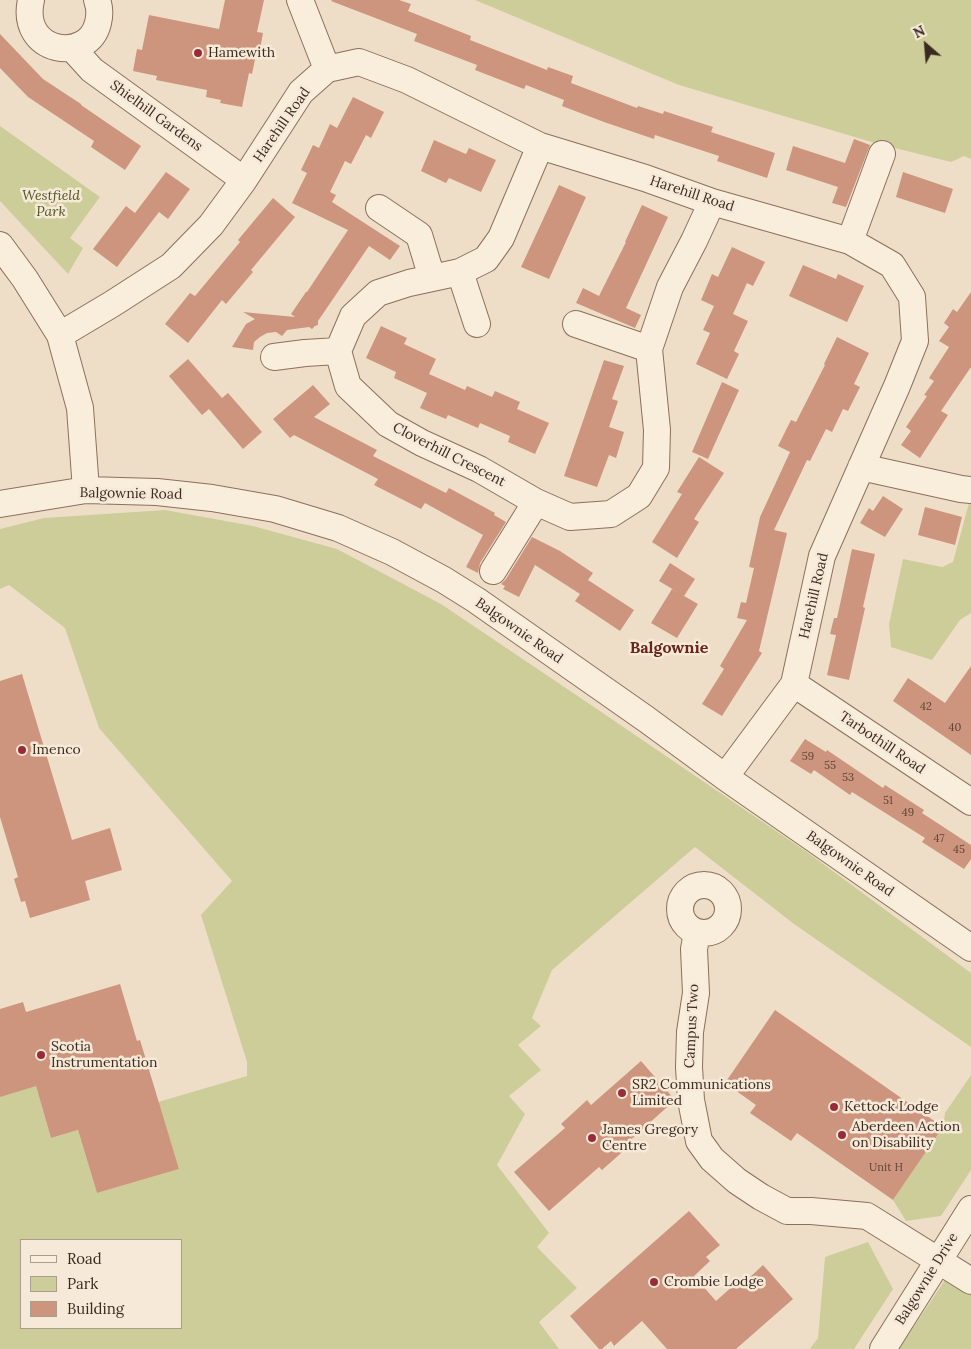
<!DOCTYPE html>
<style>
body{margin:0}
#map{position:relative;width:971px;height:1349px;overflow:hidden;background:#efdec7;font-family:Lora,serif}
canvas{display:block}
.legend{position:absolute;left:20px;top:1239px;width:162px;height:90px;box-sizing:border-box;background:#f6e9d7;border:1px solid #ab9d8e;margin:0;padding:6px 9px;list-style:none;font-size:15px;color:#3b2a20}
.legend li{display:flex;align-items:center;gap:10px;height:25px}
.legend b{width:25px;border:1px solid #ab9d8e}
.north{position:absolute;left:901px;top:20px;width:50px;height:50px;-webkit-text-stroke:4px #f6e9d7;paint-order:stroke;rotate:333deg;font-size:14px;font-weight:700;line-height:20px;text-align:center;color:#3b2a20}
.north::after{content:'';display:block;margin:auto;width:18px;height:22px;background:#3b2a20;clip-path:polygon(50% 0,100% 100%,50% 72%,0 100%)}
</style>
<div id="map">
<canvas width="971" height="1349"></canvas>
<ul class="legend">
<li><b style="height:6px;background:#f9eddb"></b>Road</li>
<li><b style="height:14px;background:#cdcd9a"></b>Park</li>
<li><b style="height:14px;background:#cd957d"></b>Building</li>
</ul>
<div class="north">N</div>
</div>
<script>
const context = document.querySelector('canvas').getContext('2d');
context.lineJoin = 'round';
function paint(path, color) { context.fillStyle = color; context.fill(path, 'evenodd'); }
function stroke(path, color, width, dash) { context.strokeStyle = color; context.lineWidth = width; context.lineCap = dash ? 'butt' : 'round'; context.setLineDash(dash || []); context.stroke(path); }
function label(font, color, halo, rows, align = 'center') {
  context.font = font + ' Lora,serif'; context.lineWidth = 5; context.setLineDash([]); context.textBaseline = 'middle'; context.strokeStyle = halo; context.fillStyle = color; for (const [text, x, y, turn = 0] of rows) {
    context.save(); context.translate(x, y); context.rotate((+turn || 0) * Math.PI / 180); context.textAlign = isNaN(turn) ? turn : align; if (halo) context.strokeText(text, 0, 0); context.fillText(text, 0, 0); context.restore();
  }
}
paint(new Path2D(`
 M475,0H971V159L964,156L951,162L875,143L679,85Z
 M0,126L100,197L70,238L83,248L68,274L0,201Z
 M969,503H971V613L960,620L932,660L891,647L889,624L903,559L942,567L953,562Z
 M165,510L253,526L337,549L441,604L594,707L807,852L971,973V1047L794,924L695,847L552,970L532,1018L541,1026L518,1045L541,1070L509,1096L525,1114L497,1165L549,1233L537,1247L577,1288L539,1322L559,1349H0V1097L32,1072L51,1138L78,1130L97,1193L179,1169L158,1102L247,1076V1062L201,915L232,881L99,728L65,628L9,585L0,589V529L44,518ZM21,1240H181V1328H21Z
 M971,1075V1170L941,1216L906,1221L893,1200L943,1127L945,1113Z
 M868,1242L893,1289L854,1349H810L818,1338L825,1257Z
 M949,1274L971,1286V1349H899Z`), '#cdcd9a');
paint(new Path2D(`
 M225,0H264L257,32L263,33L259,55L256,54L252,74L249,73L242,107L220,103L221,100L206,97L207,90L156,80L157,76L133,71L137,49L142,50L149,15L219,29Z
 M332,0H399L411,4L408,11L471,36L470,40L547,70L548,67L573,76L571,83L637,108L638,106L663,114L664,111L713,127L711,132L775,153L767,178L717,161L719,156L655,135L654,139L604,122L562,106L564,100L526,85L524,89L475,70L477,65L414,41L417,34L331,1Z
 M0,34L43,79L81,104V105L141,146L125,170L91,147L94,141L28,97L0,68Z
 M353,97L384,112L371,138L366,135L351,164L345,161L330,192L336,195L332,202L400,246L390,260L369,246L318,321V325L315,326L312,329L309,327L287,330L282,336L276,332L267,333L260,337L254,342L253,350L232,347L246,324L255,319L243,312L295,317L291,314L306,292H307L348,230L292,203L307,173L301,170L313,145L319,148L330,124L337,128Z
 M854,139L870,145L846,207L832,203L838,187L786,170L793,146L845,163Z
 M434,140L466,154L469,148L496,160L481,192L449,178L446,183L421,171Z
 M166,172L190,189L168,219L159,212L117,267L93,249L126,206L135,213Z
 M903,172L953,189L945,213L896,197Z
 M559,185L586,197L549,279L521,267Z
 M273,198L295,217L251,270L253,272L226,304L222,300L188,343L165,324L190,293L195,296L240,242L238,240Z
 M642,205L668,217L626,308L641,315L635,328L576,303L583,288L599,296L626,242H625Z
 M732,247L765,262L753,286L747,283L733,314L748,321L734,351L739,354L727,379L696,364L710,333L703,330L714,306L701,300L712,274L718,277Z
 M803,265L836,279L838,274L864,286L847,322L789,296Z
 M971,292V367L941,411L948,415L920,458L901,445L911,431L906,427L927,396L924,395L934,381L929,378L949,347L939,341L949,327L944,323L953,309L957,312Z
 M381,326L407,338L404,344L436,359L429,374L465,390L467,386L492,397L495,391L520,402L517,409L549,423L535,454L508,442L510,436L480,423L478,428L448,415L446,419L420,408L427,393L394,378L396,372L366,358Z
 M837,337L869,353L854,384L860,387L848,411L843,409L832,432L826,429L810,461L807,460L774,530L787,533L759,651L762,653L722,716L702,704L724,669L720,666L747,620L737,618L741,602L746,603L754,568L749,567L760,517L790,452L778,446L791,420L796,422L825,365L824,364Z
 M188,359L222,398L228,393L262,432L243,449L209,409L202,415L169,376Z
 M604,360L624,366L612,399L618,401L609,427L624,432L616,458L609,455L597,487L564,476Z
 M722,382L739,390L708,459L692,452Z
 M313,385L330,404L314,417L377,450L373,456L446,493L449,488L495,513L494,515L506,522L480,563L478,573L466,567L483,535L425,503L421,509L374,485L378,479L294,435L290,438L273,419Z
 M699,457L724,473L694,519L699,522L677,558L652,542L682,494L677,492Z
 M883,496L903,509L885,537L860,523L869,508L873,511Z
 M925,507L962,517L955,545L918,535Z
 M532,537L560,551L593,573L588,580L634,610L620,631L575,601L580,594L535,565L519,597L503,589L505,586L501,584L506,579Z
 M852,549L875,554L863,607L865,608L849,680L827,675L836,635L830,634L834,618H837Z
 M670,563L695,579L684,596L659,581Z
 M672,589L698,604L677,638L651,623Z
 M971,666V755L893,701L908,678L945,703Z
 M22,674L72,840L110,828L122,870L85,881L90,900L30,918L25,901L21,902L14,879L18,877L0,817V681Z
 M805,739L826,752L827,750L883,788L885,785L924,810L922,813L971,845V859L964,869L922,842L925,838L852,792L850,795L814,770L811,774L790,761Z
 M120,984L137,1041L140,1040L179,1169L97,1193L78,1130L51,1138L36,1086L0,1097V1009L23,1002L26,1012Z
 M775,1010L943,1127L893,1200L797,1133L791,1141L775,1130L750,1113L756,1105L725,1083Z
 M641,1061L675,1100L626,1144L628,1147L602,1170L599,1167L549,1211L514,1172L565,1128L561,1124L587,1100L591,1105Z
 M689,1211L720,1245L706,1257L710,1261L694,1276L716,1301L745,1275L748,1279L763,1265L793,1299L736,1349H667L642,1321L614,1346L611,1341L602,1349H599L570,1316Z`), '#cd957d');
const minor = new Path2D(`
 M31,0C19,54 88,64 98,23C100,15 100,8 97,0
 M300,0L327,69
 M72,48L92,70L244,180
 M540,146L501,238L486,259L460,272L409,283L378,293L353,316L338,351L348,386L388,424L422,443L479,469L536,502L570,517L611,514L639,496L656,468L657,430L649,349L670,287L694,241L712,202
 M379,208L419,235L432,278
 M850,241L882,154
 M0,245L25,279L60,335L80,408L86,490
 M460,272L477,324
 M576,324L649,349
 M60,335L112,304L171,266L211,225L244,180L301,92L327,69L359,62L407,80L540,146L645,178L712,202L850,241L892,265L912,297L915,341L897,386L822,556L794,684L725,777
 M274,357L305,353L338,351
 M861,467L961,489L971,490
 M0,504L86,490L157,492L212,498L275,509L338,528L392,552L444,580L476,600L646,719L725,777L971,948
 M493,571L536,502
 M794,684L971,802
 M680 909a24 24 0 1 1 48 0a24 24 0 1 1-48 0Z
 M697,933L694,949L696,993L690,1032L689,1067L691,1100L699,1141L712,1159L737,1181L761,1197L787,1211H811L867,1216L971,1281
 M883,1349L971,1209`);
stroke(minor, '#8b705c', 28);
stroke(minor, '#f9eddb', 26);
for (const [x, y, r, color] of [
 [198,53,5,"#9a2c39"],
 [22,750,5,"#9a2c39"],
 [41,1055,5,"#9a2c39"],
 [622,1093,5,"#9a2c39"],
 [834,1107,5,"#9a2c39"],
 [842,1135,5,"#9a2c39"],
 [592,1138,5,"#9a2c39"],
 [654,1282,5,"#9a2c39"]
]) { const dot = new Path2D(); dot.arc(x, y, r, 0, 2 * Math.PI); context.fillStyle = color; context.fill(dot); stroke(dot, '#f6e9d7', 2); }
label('11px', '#604537', null, [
 ["42",926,707],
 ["40",955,728],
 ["59",808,757],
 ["55",830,766],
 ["53",848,778],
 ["51",888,801],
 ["49",908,813],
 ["47",939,839],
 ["45",959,850],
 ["Unit H",886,1168]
]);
label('14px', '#3b2a20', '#f6e9d7', [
 ["Hamewith",208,53],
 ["Imenco",32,750],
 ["Scotia",51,1047],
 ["Instrumentation",51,1063],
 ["SR2 Communications",632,1085],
 ["Limited",632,1101],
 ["Kettock Lodge",844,1107],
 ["Aberdeen Action",852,1127],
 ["on Disability",852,1143],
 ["James Gregory",602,1130],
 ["Centre",602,1146],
 ["Crombie Lodge",664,1282]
], 'left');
label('14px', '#3b2a20', '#f6e9d7', [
 ["Shielhill Gardens",156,116,36],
 ["Harehill Road",282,125,-55],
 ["Harehill Road",692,194,18],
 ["Cloverhill Crescent",449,455,27],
 ["Balgownie Road",131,494,1],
 ["Harehill Road",814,596,-77],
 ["Balgownie Road",519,631,35],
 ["Tarbothill Road",882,743,34],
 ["Balgownie Road",850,864,35],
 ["Campus Two",692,1026,-87],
 ["Balgownie Drive",927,1279,-58]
]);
label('italic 14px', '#515726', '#f6e9d7', [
 ["Westfield",51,196],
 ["Park",51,212]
]);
label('bold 16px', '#68261f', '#f6e9d7', [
 ["Balgownie",669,648]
]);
</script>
